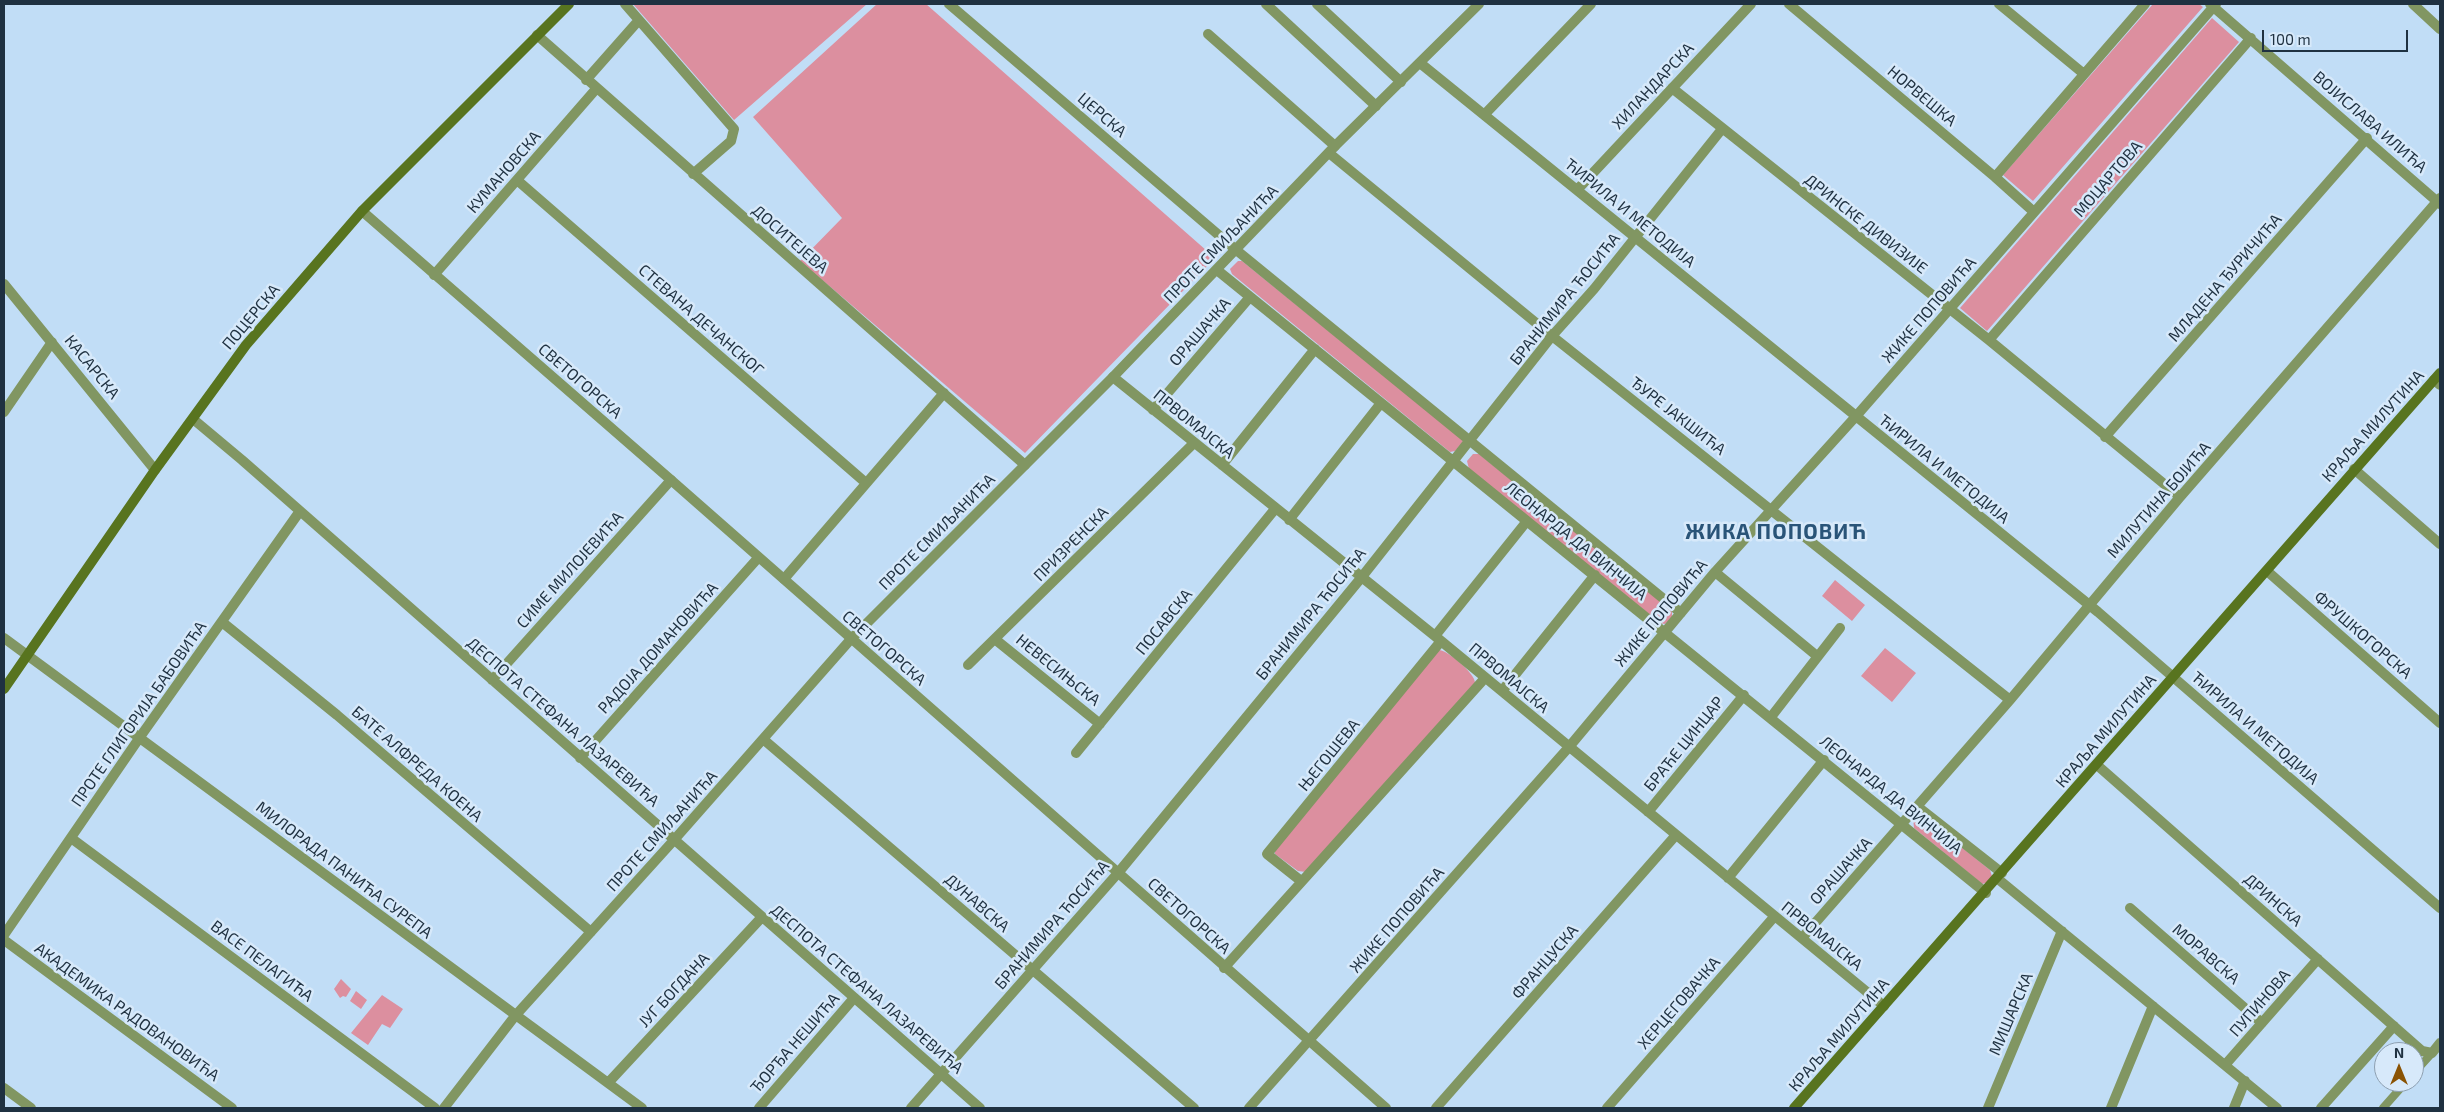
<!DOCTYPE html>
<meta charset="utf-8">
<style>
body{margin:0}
#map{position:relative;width:2444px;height:1112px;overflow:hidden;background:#c1ddf6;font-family:"Exo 2",sans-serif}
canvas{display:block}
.frame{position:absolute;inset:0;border:5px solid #1f3141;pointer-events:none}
.north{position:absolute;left:2374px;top:1042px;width:50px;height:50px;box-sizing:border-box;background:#d7e9fa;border:1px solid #8d9fb0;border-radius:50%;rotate:0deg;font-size:14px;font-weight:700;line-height:20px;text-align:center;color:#1f3141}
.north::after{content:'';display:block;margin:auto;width:18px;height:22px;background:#8a5304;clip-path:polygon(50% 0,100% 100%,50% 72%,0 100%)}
.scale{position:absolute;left:2262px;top:30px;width:146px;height:22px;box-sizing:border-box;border:2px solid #1f3141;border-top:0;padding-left:6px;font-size:15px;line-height:18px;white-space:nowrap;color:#1f3141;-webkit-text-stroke:4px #d7e9fa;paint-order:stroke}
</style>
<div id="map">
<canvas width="2444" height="1112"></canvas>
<div class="frame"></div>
<div class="north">N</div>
<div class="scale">100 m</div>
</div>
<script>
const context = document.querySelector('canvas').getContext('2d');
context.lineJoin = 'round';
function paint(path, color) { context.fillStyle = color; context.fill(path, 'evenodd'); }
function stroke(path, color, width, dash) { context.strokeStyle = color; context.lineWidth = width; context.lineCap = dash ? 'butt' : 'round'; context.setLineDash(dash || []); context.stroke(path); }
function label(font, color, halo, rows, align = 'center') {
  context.font = font + ' "Exo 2",sans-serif'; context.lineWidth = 5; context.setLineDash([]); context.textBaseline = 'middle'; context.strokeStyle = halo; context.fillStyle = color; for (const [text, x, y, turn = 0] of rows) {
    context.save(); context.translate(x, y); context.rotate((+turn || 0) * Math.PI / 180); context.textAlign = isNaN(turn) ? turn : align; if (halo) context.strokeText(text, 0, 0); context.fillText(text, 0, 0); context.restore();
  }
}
paint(new Path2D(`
 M633,4H867L734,120Z
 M877,4H926L1215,258L1025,453L800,261L842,218L753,117Z
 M2153,4H2199L2203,7L2033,201L2003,175Z
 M2212,18L2239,42L1987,331L1960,308Z
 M1238,261H1242L1462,439L1463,442L1455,451L1450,452L1232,274L1230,269Z
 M1473,454H1479L1672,610V618L1665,624L1660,623L1469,469L1467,461Z
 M1835,580L1865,605L1852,621L1822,596Z
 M1885,648L1916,673L1892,702L1861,676Z
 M1438,650C1447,649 1476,674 1475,683L1306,872L1298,871L1275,854V851Z
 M1920,814L1990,870L1992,876L1986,883L1982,884L1914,828L1913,818Z
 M341,979L351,989L346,997L343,996L340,998L334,989Z
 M356,991L367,1000L361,1009L350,1001Z
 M382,995L403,1009L390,1028L382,1024L368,1045L351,1033Z`), '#dc8f9f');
stroke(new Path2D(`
 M2414,1073L2432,1053
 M2383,1108L2406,1082`), '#819662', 8);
stroke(new Path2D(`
 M625,4L734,129L731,141L693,174
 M949,4L1235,249L1681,613
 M1266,4L1376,106
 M1317,4L1401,82
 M1789,4L1995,177L2034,212
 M1999,4L2084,74
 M2210,4L2440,204
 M2413,4L2440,29
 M1208,34L1335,146
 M537,35L1025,465
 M1420,63L2098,612L2440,908
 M586,80L639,20
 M1672,88L1989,340L2180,497
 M1484,115L1591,4
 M1329,153L1552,336L2010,700
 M1995,177L2145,4
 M517,180L866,483
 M1577,190L1751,4
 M1217,270L1986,893
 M434,275L596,89
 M4,284L155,470
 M1989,340L2251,38
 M1113,377L1435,636L1884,1006
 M2434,380L2440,385
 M1153,410L1250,297
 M4,412L52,342
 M193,419L242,460L980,1108
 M2105,437L2367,138
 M1222,465L1315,349
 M2354,469L2440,544
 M1289,520L1381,403
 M2267,571L2440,723
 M1715,572L1817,656
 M784,579L944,393
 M222,622L337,715L591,932
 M1435,636L1527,521
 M4,638L642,1108
 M996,640L1100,724
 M968,665L1194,443
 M492,680L671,480
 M1502,691L1595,575
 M1771,717L1840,628
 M763,739L1194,1108
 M1076,753L1275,509
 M580,758L758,558
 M2097,765L2422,1051L2432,1053L2440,1043
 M1918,807L2002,873
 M1648,812L1744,695
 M71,838L435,1108
 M1728,878L1824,760
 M1998,879L2277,1108
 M1301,881L1267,854L1441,641
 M2130,908L2262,1023
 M4,935L140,737L300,511
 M1802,938L2010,700L2180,497L2440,198
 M4,940L232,1108
 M1224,968L1485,678
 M2225,1065L2318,959
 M608,1083L762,917
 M4,1088L31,1108
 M444,1108L515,1016L674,840L851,639
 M759,1108L854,998
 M911,1108L1118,873L1361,578L1552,336L1594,289L1722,129
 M1249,1108L1569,747L1715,572L1858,414L2216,4
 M1436,1108L1676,835
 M1607,1108L1774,917
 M1988,1108L2062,931
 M2111,1108L2153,1006
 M2234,1108L2245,1081
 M2321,1108L2394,1026`), '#819662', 10);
stroke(new Path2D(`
 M362,211L671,480L1386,1108
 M851,639L1113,377L1335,146L1479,4`), '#819662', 10);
stroke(new Path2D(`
 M4,689L155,470L246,345L362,211L569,4
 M1794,1108L2440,373`), '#58741f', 10);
label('16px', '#1f3141', '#d7e9fa', [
 ["ХИЛАНДАРСКА",1653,86,-47],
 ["НОРВЕШКА",1922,96,40],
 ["ЦЕРСКА",1102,115,41],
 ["ВОЈИСЛАВА ИЛИЋА",2370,122,41],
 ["КУМАНОВСКА",504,172,-49],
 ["МОЦАРТОВА",2108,179,-49],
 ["ЋИРИЛА И МЕТОДИЈА",1630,213,39],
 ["ДРИНСКЕ ДИВИЗИЈЕ",1866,224,38],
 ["ДОСИТЕЈЕВА",790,239,41],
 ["ПРОТЕ СМИЉАНИЋА",1221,244,-46],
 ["МЛАДЕНА ЂУРИЧИЋА",2225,278,-49],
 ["БРАНИМИРА ЋОСИЋА",1565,299,-51],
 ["ЖИКЕ ПОПОВИЋА",1929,310,-49],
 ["ПОЦЕРСКА",251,317,-50],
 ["СТЕВАНА ДЕЧАНСКОГ",701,320,41],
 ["ОРАШАЧКА",1200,332,-49],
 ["КАСАРСКА",92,367,51],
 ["СВЕТОГОРСКА",580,381,41],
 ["ЂУРЕ ЈАКШИЋА",1678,416,38],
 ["ПРВОМАЈСКА",1194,424,39],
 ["КРАЉА МИЛУТИНА",2373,426,-48],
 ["ЋИРИЛА И МЕТОДИЈА",1944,469,39],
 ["МИЛУТИНА БОЈИЋА",2159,500,-49],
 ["ПРОТЕ СМИЉАНИЋА",937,532,-45],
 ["ЛЕОНАРДА ДА ВИНЧИЈА",1576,541,39],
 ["ПРИЗРЕНСКА",1071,544,-45],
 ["СИМЕ МИЛОЈЕВИЋА",570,570,-48],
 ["ЖИКЕ ПОПОВИЋА",1661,613,-50],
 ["БРАНИМИРА ЋОСИЋА",1311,614,-51],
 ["ПОСАВСКА",1164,622,-51],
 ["ФРУШКОГОРСКА",2363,635,41],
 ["РАДОЈА ДОМАНОВИЋА",658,648,-48],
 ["СВЕТОГОРСКА",884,648,41],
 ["НЕВЕСИЊСКА",1058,670,39],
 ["ПРВОМАЈСКА",1509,678,40],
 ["ПРОТЕ ГЛИГОРИЈА БАБОВИЋА",139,714,-55],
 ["ДЕСПОТА СТЕФАНА ЛАЗАРЕВИЋА",563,722,41],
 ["ЋИРИЛА И МЕТОДИЈА",2255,728,41],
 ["КРАЉА МИЛУТИНА",2106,731,-49],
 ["БРАЋЕ ЦИНЦАР",1684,744,-51],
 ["ЊЕГОШЕВА",1329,755,-51],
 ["БАТЕ АЛФРЕДА КОЕНА",417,764,41],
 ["ЛЕОНАРДА ДА ВИНЧИЈА",1891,795,39],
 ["ПРОТЕ СМИЉАНИЋА",662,831,-48],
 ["МИЛОРАДА ПАНИЋА СУРЕПА",344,870,37],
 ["ОРАШАЧКА",1841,871,-48],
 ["ДРИНСКА",2273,900,41],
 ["ДУНАВСКА",977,903,41],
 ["СВЕТОГОРСКА",1189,916,42],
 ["ЖИКЕ ПОПОВИЋА",1397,920,-49],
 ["БРАНИМИРА ЋОСИЋА",1052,925,-49],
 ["ПРВОМАЈСКА",1822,936,39],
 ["МОРАВСКА",2206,954,41],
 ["ВАСЕ ПЕЛАГИЋА",262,961,37],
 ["ФРАНЦУСКА",1545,962,-49],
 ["ДЕСПОТА СТЕФАНА ЛАЗАРЕВИЋА",867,989,41],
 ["ЈУГ БОГДАНА",674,990,-47],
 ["ХЕРЦЕГОВАЧКА",1679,1003,-49],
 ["ПУПИНОВА",2260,1003,-49],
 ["АКАДЕМИКА РАДОВАНОВИЋА",127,1012,36],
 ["МИШАРСКА",2011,1014,-67],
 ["КРАЉА МИЛУТИНА",1839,1035,-49],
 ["ЂОРЂА НЕШИЋА",795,1043,-49]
]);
context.letterSpacing = '1px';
label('bold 21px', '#295478', '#d7e9fa', [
 ["ЖИКА ПОПОВИЋ",1776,532]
]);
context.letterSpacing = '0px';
</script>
